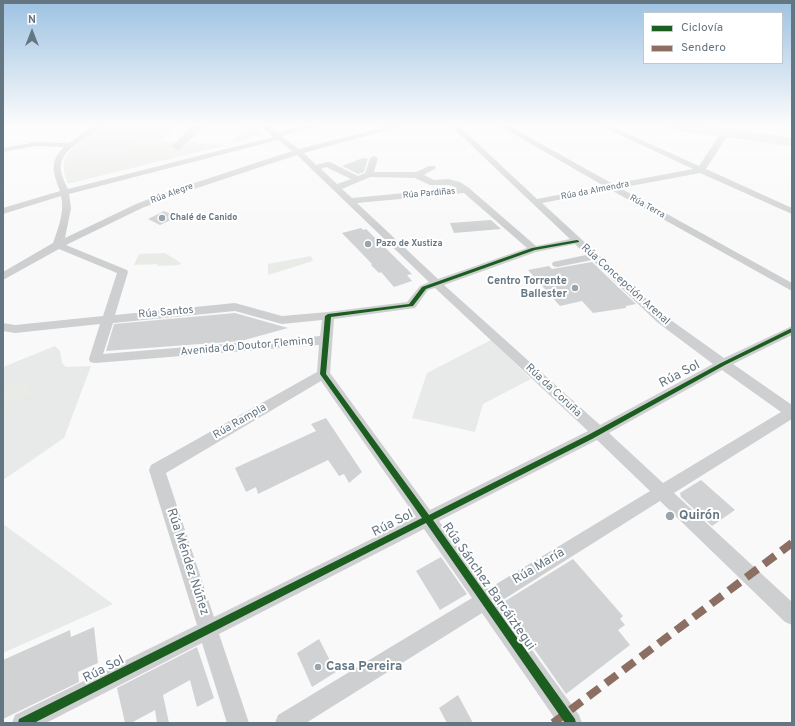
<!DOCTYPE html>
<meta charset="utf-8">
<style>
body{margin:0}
#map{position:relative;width:795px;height:726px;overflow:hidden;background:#f9f9f9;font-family:Overpass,sans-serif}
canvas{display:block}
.frame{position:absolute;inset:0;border:4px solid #657683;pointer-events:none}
.legend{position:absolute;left:643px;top:12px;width:140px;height:52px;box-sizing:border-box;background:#fff;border:1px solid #c1c8cd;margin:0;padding:5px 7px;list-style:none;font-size:12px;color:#657683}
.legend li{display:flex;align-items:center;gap:8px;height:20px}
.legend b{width:20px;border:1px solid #c1c8cd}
.north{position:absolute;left:12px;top:12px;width:40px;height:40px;-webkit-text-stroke:3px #fff;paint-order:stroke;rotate:0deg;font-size:11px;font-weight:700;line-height:16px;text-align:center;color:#657683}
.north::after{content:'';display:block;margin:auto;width:14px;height:18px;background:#657683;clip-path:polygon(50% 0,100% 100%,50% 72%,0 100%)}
</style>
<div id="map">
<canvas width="795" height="726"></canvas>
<div class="frame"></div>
<ul class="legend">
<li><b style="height:5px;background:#1b5e20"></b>Ciclovía</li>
<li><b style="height:5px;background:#8d6e63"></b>Sendero</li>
</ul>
<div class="north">N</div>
</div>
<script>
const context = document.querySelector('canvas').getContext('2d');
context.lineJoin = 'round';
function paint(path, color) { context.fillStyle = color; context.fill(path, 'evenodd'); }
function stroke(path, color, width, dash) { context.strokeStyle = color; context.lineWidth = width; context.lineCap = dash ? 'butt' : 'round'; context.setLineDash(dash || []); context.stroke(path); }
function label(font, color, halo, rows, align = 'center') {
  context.font = font + ' Overpass,sans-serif'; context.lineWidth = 4; context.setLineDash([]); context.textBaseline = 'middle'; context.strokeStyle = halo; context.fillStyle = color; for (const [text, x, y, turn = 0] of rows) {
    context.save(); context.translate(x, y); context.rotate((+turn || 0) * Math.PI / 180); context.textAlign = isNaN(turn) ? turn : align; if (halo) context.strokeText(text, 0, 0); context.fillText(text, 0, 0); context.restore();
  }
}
paint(new Path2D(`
 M100,126H177L160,141L137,140L125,150L73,147Z
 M491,340L531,379L483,404L475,432L412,418L427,373Z
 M55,346L60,351L62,363L66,367L91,366L64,438L3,480V367Z
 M3,524L113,604L3,653Z`), '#e8e9e9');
paint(new Path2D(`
 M246,126H254L264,134L230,144Z
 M137,140L227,145L71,183H67C62,165 62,161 73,147L125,150Z
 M165,253L181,263L179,265L157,266L158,264L134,265L139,254Z
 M311,256L313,261L268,275V264Z
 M29,379L30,396L3,405V387Z`), '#e8ebe6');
paint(new Path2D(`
 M192,126H205L178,151L172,146Z
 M363,158H368L364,172L358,174L342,166Z
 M164,211L177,217L160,225L148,219Z
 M491,220L501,229L454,233L450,223Z
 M361,228L363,230L366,229L412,274L407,275L412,281L394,287L381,272L379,273L371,265L372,264L342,233Z
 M592,262L636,304L626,306V308L593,313L582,301L560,306L528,270L549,266L552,269Z
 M235,313L288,328L241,341L106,351L114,324Z
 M326,418L362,472L349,483L344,474L339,476L328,460L258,494L256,487L246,492L235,468L316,431L311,424Z
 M701,480L735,510L712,526L681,497L680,493Z
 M441,557L467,594L440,610L416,571Z
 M573,559L623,616L620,619L625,625L618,630L630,645L566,694L502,603Z
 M94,627L98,663L78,672L79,682L3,719V660L70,630L71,637Z
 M319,639L336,672L312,687L297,653Z
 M197,647L214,698L197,707L190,680L163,695L169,723H157L155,710L131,723H125L117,688Z
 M458,695L473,723H447L439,708Z`), '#d0d2d3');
const secondary = new Path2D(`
 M669,126H699L792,139V145L674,129Z`);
stroke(secondary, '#d5d6d7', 2);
paint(new Path2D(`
 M93,126H101C88,139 58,148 61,171C62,177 65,183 68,189L273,137L261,126H269L277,132L303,126H317L281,136L299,149L389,126H402L304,153L316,165L327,162H330L358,176L365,173L370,158L374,156L378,158L374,172H416L429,166H435L436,168L424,175L434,180L449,179L460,182L469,188L536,246L570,239L451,126H459L537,199L604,186L500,126H509L613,184L693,169L601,126H611L699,166L722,131H728L729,133L706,169L792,208V214L700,173L620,188L792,283V291L611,190L542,203L665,316L724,358L792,326V335L733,364L792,405V419L674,493L792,602V625L785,622L660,501L498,603L579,715L582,723H558L482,613L306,723H275L278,715L472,598L424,529L219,634L249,723H227L202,643L46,723H12L15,715L197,625L149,470L151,465L317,372L319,345L95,363L90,362L89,359L100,324L15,333L3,331V323L15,325L103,316L117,273L59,249L3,280V272L53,243C58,229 65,211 61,196L3,214V208L60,191C53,173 49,161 64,147L36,146L3,152V148L36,142L69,143ZM278,140L292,151L173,190L136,204L65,238L71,208L69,194ZM297,155L429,282L420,286L407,302L328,312L282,316L235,303L115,315L128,272L127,270L66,245L142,208L179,194ZM326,167L351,179L337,184L321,169ZM370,177L415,178L430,185H449L457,188L352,198L342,189ZM464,193L527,248L438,279L357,203ZM575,244L586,255L553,262L552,264L553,266L557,267L592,260L657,322L713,364L600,425L444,285L536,252ZM435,288L588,431L430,510L330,373L334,319L415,308L428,290ZM235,311L282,324L322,320L320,336L103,354L113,323ZM722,370L781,412L663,483L609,433ZM321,381L416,517L214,617L166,473ZM597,440L650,491L488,589L439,521Z`), '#cecfd0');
paint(secondary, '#e1e2e2');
stroke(new Path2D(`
 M553,723L792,543`), '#8d6e63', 8, [14, 8]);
paint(new Path2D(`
 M577,240L579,241V242L535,250L426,289L413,306L331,317L326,374L429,515L588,435L721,363L792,328V332L725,365L592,439L433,520L575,719L576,723H565L426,523L34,723H18L19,719L422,518L320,374L325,316L328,314L409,304L422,287L532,248Z`), '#1b5e20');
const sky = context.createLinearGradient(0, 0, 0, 228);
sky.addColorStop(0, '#9dc2e2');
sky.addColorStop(0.55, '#fcfcfc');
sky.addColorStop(1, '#fcfcfc00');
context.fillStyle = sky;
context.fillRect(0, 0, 795, 228);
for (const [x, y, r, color] of [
 [162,218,4,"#99a4ac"],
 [368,244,4,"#99a4ac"],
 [575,288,4,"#99a4ac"],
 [670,516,5,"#99a4ac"],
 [318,667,4,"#99a4ac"]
]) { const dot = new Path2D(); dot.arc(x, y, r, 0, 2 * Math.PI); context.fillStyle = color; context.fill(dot); stroke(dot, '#fff', 1.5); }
label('9px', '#657683', '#fff', [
 ["Rúa da Almendra",595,191,-11],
 ["Rúa Alegre",172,194,-20],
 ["Rúa Pardiñas",429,194,-5],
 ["Rúa Terra",647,207,29]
]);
label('bold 9px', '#657683', '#fff', [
 ["Chalé de Canido",170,218],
 ["Pazo de Xustiza",376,244]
], 'left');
label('bold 11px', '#657683', '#fff', [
 ["Centro Torrente",567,282],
 ["Ballester",567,295]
], 'right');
label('11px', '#657683', '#fff', [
 ["Rúa Concepción Arenal",625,285,42],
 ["Rúa Santos",166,313,-5],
 ["Avenida do Doutor Fleming",247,347,-5],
 ["Rúa da Coruña",553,391,43],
 ["Rúa Rampla",240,422,-30]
]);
label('13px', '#657683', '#fff', [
 ["Rúa Sol",680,375,-28],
 ["Rúa Sol",393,524,-27],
 ["Rúa Méndez Núñez",187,562,72],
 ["Rúa María",539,567,-31],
 ["Rúa Sánchez Barcáiztegui",488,587,55],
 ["Rúa Sol",104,670,-27]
]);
label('bold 13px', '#657683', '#fff', [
 ["Quirón",679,516],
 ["Casa Pereira",326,667]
], 'left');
</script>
